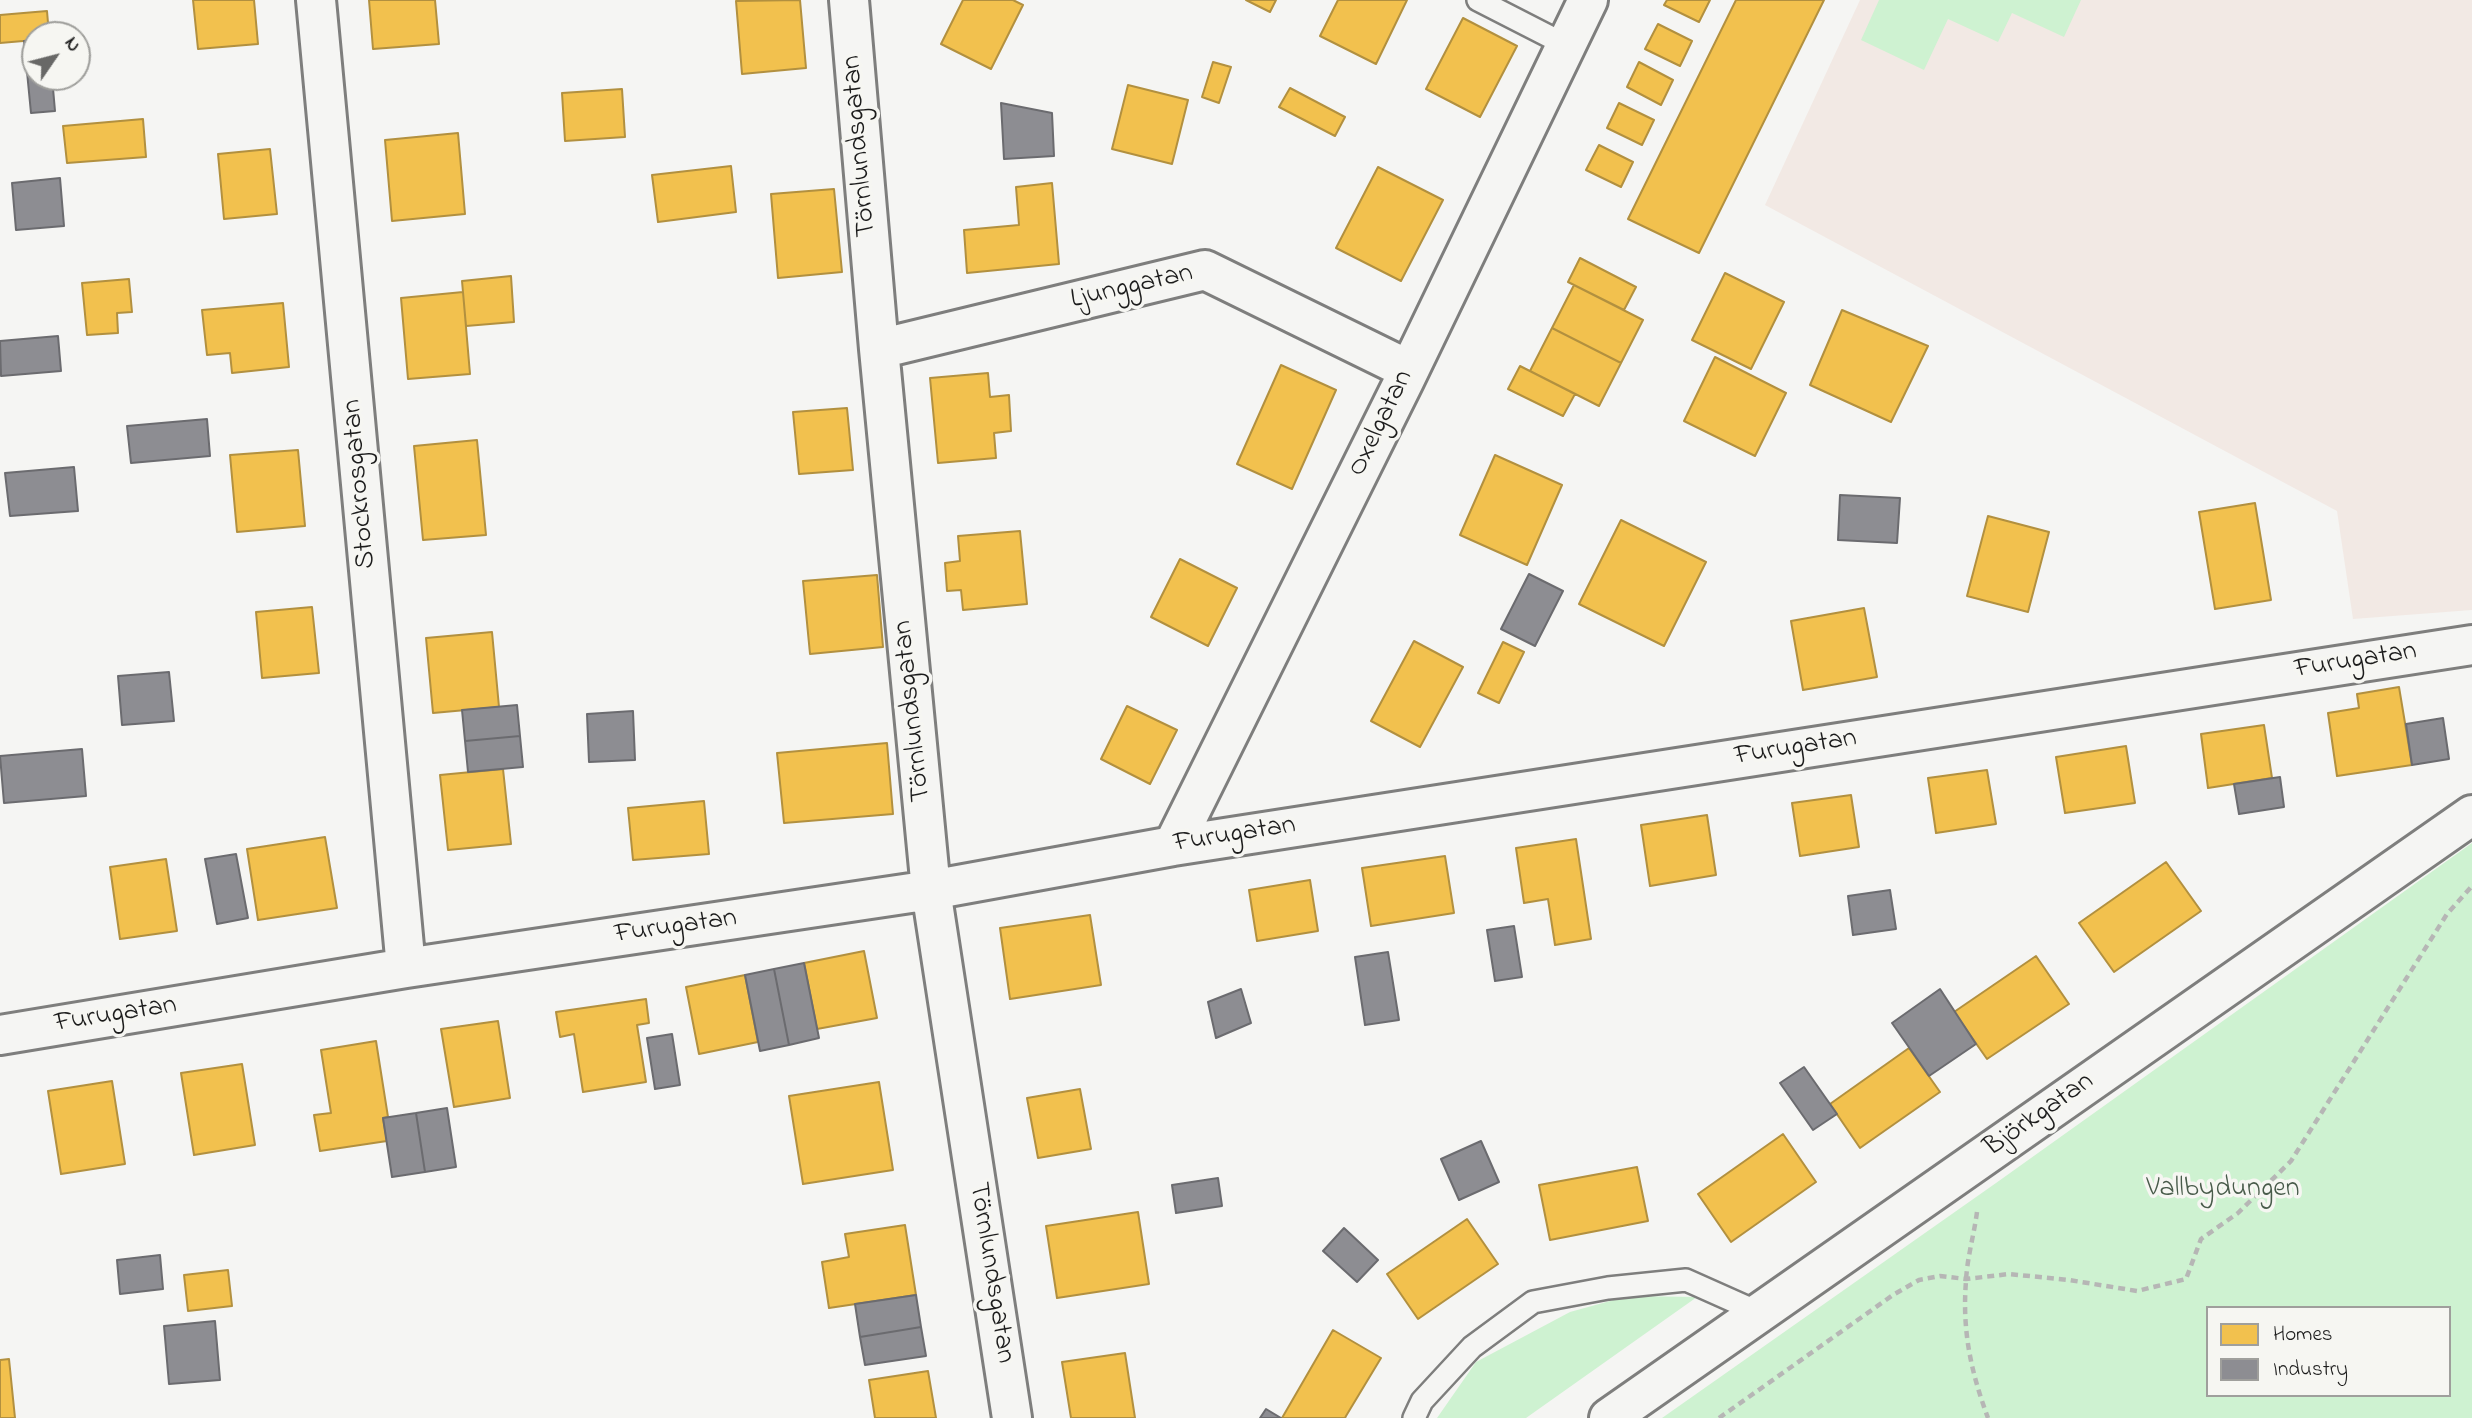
<!DOCTYPE html>
<meta charset="utf-8">
<style>
body{margin:0}
#map{position:relative;width:2472px;height:1418px;overflow:hidden;background:#f5f5f3;font-family:"Indie Flower",sans-serif}
canvas{display:block}
.legend{position:absolute;left:2206px;top:1306px;width:245px;height:91px;box-sizing:border-box;background:#f6f6f2;border:2px solid #9f9f9c;margin:0;padding:9px 12px;list-style:none;font-size:21px;color:#1c1c1c}
.legend li{display:flex;align-items:center;gap:14px;height:35px}
.legend b{width:35px;border:2px solid #9f9f9c}
.north{position:absolute;left:21px;top:21px;width:70px;height:70px;box-sizing:border-box;background:#f6f6f2;border:2px solid #9f9f9c;border-radius:50%;rotate:55deg;font-size:19px;font-weight:700;line-height:28px;text-align:center;color:#1c1c1c}
.north::after{content:'';display:block;margin:auto;width:24px;height:32px;background:#686867;clip-path:polygon(50% 0,100% 100%,50% 72%,0 100%)}
</style>
<div id="map">
<canvas width="2472" height="1418"></canvas>
<ul class="legend">
<li><b style="height:19px;background:#f2c14e"></b>Homes</li>
<li><b style="height:19px;background:#8d8d92"></b>Industry</li>
</ul>
<div class="north">N</div>
</div>
<script>
const context = document.querySelector('canvas').getContext('2d');
context.lineJoin = 'round';
function paint(path, color) { context.fillStyle = color; context.fill(path, 'evenodd'); }
function stroke(path, color, width, dash) { context.strokeStyle = color; context.lineWidth = width; context.lineCap = dash ? 'butt' : 'round'; context.setLineDash(dash || []); context.stroke(path); }
function label(font, color, halo, rows, align = 'center') {
  context.font = font + ' "Indie Flower",sans-serif'; context.lineWidth = 7; context.setLineDash([]); context.textBaseline = 'middle'; context.strokeStyle = halo; context.fillStyle = color; for (const [text, x, y, turn = 0] of rows) {
    context.save(); context.translate(x, y); context.rotate((+turn || 0) * Math.PI / 180); context.textAlign = isNaN(turn) ? turn : align; if (halo) context.strokeText(text, 0, 0); context.fillText(text, 0, 0); context.restore();
  }
}
paint(new Path2D(`
 M1860,0H2472V610L2353,619L2337,511L1765,205Z`), '#f2e9e4');
paint(new Path2D(`
 M1879,0H2081L2064,37L2012,13L1998,42L1948,19L1924,70L1861,40Z
 M2472,843V1418H1662L1996,1183ZM2208,1308H2449V1395H2208Z
 M1628,1296L1697,1297L1526,1418H1437L1476,1362L1570,1312Z`), '#cef2d1');
const homes = new Path2D(`
 M193,0H254L258,44L198,49Z
 M369,0H435L439,44L373,49Z
 M800,0L806,68L742,74L736,1Z
 M963,0H1013L1023,5L991,69L941,44Z
 M1246,0H1276L1270,12Z
 M1338,0H1407L1376,64L1320,36Z
 M1667,0H1710L1699,22L1664,5Z
 M1736,0H1824L1699,253L1628,219Z
 M47,11L49,35H35V40L0,43V15Z
 M1463,18L1517,46L1480,117L1426,89Z
 M1658,24L1692,41L1680,66L1645,49Z
 M1213,62L1231,67L1219,103L1202,97Z
 M1639,62L1673,80L1661,105L1627,87Z
 M1128,85L1188,100L1172,164L1112,149Z
 M1290,88L1345,117L1335,136L1279,107Z
 M622,89L625,137L565,141L562,93Z
 M1619,103L1654,120L1642,145L1607,128Z
 M143,119L146,157L67,163L63,126Z
 M458,133L465,214L392,221L385,140Z
 M1599,145L1633,162L1621,187L1586,170Z
 M270,149L277,214L224,219L218,154Z
 M731,166L736,212L658,222L652,175Z
 M1378,167L1443,200L1401,281L1336,248Z
 M1052,183L1059,264L967,273L964,230L1019,225L1016,187Z
 M834,189L842,272L778,278L771,194Z
 M1580,258L1636,287L1624,310L1568,282Z
 M1725,273L1784,302L1751,369L1692,340Z
 M511,276L514,322L466,326L462,281Z
 M129,279L132,312L117,313L118,333L87,335L82,283Z
 M1574,285L1643,320L1621,363L1552,328Z
 M463,292L470,374L408,379L401,298Z
 M283,303L289,367L232,373L230,353L207,355L202,310Z
 M1842,310L1928,346L1891,422L1810,385Z
 M1552,328L1621,363L1599,406L1530,371Z
 M1715,357L1786,393L1755,456L1684,421Z
 M1281,365L1336,390L1292,489L1237,464Z
 M1520,366L1575,394L1563,416L1508,389Z
 M988,373L990,397L1009,395L1011,431L994,433L996,458L938,463L930,378Z
 M847,408L853,470L799,474L793,412Z
 M477,440L486,535L423,540L414,446Z
 M298,450L305,526L237,532L230,455Z
 M1495,455L1562,485L1527,565L1460,535Z
 M2255,503L2271,600L2215,609L2199,512Z
 M1988,516L2049,532L2028,612L1967,596Z
 M1621,520L1706,562L1664,646L1579,604Z
 M1020,531L1027,604L963,610L961,590L947,591L945,563L960,561L958,536Z
 M1180,559L1237,588L1208,646L1151,617Z
 M877,575L883,647L810,654L803,581Z
 M312,607L319,673L262,678L256,612Z
 M1864,608L1877,677L1803,690L1791,621Z
 M492,632L499,707L433,713L426,638Z
 M1414,641L1463,667L1420,747L1371,721Z
 M1503,642L1524,652L1499,703L1478,693Z
 M2399,687L2412,765L2337,776L2328,713L2359,708L2357,694Z
 M1127,706L1177,730L1150,784L1101,759Z
 M2264,725L2272,778L2208,788L2201,734Z
 M887,743L893,814L784,823L777,753Z
 M2126,746L2135,803L2065,813L2056,757Z
 M503,769L511,844L448,850L440,775Z
 M1987,770L1996,824L1936,833L1928,778Z
 M1851,795L1859,847L1800,856L1792,803Z
 M704,801L709,854L633,860L628,808Z
 M1707,815L1716,875L1650,886L1641,825Z
 M325,837L337,908L258,920L247,849Z
 M1576,839L1591,939L1555,945L1548,899L1524,903L1516,848Z
 M1445,856L1454,913L1371,926L1362,868Z
 M166,859L177,931L120,939L110,867Z
 M2166,862L2201,911L2114,972L2079,923Z
 M1310,880L1318,931L1257,941L1249,890Z
 M1090,915L1101,985L1010,999L1000,928Z
 M864,951L877,1018L817,1029L804,963Z
 M2036,956L2069,1004L1987,1059L1954,1012Z
 M745,975L758,1042L699,1054L686,987Z
 M646,999L649,1023L637,1025L646,1082L583,1092L574,1034L560,1037L556,1012Z
 M498,1021L510,1098L454,1107L441,1029Z
 M376,1041L388,1117L383,1118L387,1141L320,1151L314,1115L331,1113L321,1050Z
 M1909,1048L1940,1092L1860,1148L1830,1104Z
 M242,1064L255,1145L194,1155L181,1073Z
 M112,1081L125,1164L61,1174L48,1091Z
 M879,1082L893,1170L803,1184L789,1096Z
 M1080,1089L1091,1149L1038,1158L1027,1098Z
 M1783,1134L1816,1182L1731,1242L1698,1194Z
 M1637,1167L1648,1221L1550,1240L1539,1185Z
 M1138,1212L1149,1284L1057,1298L1046,1226Z
 M1467,1219L1498,1264L1418,1319L1387,1274Z
 M905,1225L916,1295L829,1308L822,1262L849,1257L845,1234Z
 M228,1270L232,1306L188,1311L184,1275Z
 M1333,1330L1381,1358L1346,1416L1345,1418H1282Z
 M1125,1353L1135,1418H1071L1062,1362Z
 M9,1359L15,1418H0V1360Z
 M928,1371L936,1418H875L869,1380Z`);
paint(homes, '#f2c14e');
stroke(homes, '#b2903f', 2);
const industry = new Path2D(`
 M35,40V77H52L55,111L31,113L24,41Z
 M1001,103L1052,113L1054,156L1004,159Z
 M60,178L64,226L16,230L12,183Z
 M58,336L61,371L1,376L0,341Z
 M207,419L210,456L131,463L127,426Z
 M74,467L78,511L10,516L5,473Z
 M1840,495L1900,498L1897,543L1838,540Z
 M1529,574L1563,591L1535,646L1501,629Z
 M169,672L174,721L122,725L118,676Z
 M517,705L520,736L465,741L462,710Z
 M633,711L635,760L589,762L587,714Z
 M2443,718L2449,759L2412,765L2406,724Z
 M520,736L523,767L468,772L465,741Z
 M82,749L86,796L4,803L0,756Z
 M2280,777L2284,807L2239,814L2234,784Z
 M236,854L248,918L217,924L205,859Z
 M1890,890L1896,929L1853,935L1848,896Z
 M1514,926L1522,977L1495,981L1487,930Z
 M1388,952L1399,1020L1365,1025L1355,957Z
 M804,963L819,1038L789,1045L774,969Z
 M774,969L789,1045L760,1051L745,975Z
 M1241,989L1251,1023L1216,1038L1208,1002Z
 M1940,989L1976,1044L1929,1076L1892,1023Z
 M672,1034L680,1085L655,1089L647,1038Z
 M1804,1067L1837,1114L1813,1130L1780,1083Z
 M447,1108L456,1167L425,1172L416,1113Z
 M416,1113L425,1172L392,1177L383,1118Z
 M1481,1141L1499,1182L1459,1200L1441,1159Z
 M1218,1178L1222,1206L1176,1213L1172,1185Z
 M1344,1228L1378,1260L1357,1282L1323,1251Z
 M160,1255L163,1289L120,1294L117,1260Z
 M916,1295L921,1327L860,1337L855,1304Z
 M215,1321L220,1380L169,1384L164,1326Z
 M921,1327L926,1356L865,1365L860,1337Z
 M1266,1409L1281,1418H1260Z`);
paint(industry, '#8d8d92');
stroke(industry, '#6b6b6f', 2);
const service = new Path2D(`
 M1478,0L1566,45
 M1414,1418L1422,1401L1472,1347L1533,1302L1608,1288L1686,1280L1760,1313`);
const minor = new Path2D(`
 M316,0L406,968
 M849,0L879,349L931,890L1012,1418
 M879,349L1205,270L1409,370
 M1173,846L1404,381L1588,0
 M0,1035L406,968L931,890L1173,846L2472,645
 M1609,1418L2472,815`);
stroke(service, '#7e7e7d', 26);
stroke(minor, '#7e7e7d', 44);
stroke(new Path2D(`
 M1977,1212C1974,1235 1967,1258 1966,1281C1962,1331 1971,1372 1988,1418
 M1719,1418L1893,1295L1919,1280L1940,1276L1966,1279L2009,1274L2069,1280L2137,1291L2186,1279L2201,1239L2238,1213L2291,1161L2447,914L2472,886`), '#b6b6b5', 4.5, [7, 5]);
stroke(service, '#f5f5f3', 21);
stroke(minor, '#f5f5f3', 38);
label('28px', '#1c1c1c', '#f6f6f2', [
 ["Törnlundsgatan",861,146,-95],
 ["Ljunggatan",1132,288,-13],
 ["Oxelgatan",1382,424,-64],
 ["Stockrosgatan",361,484,-95],
 ["Furugatan",2356,662,-9],
 ["Törnlundsgatan",914,711,-96],
 ["Furugatan",1796,749,-9],
 ["Furugatan",1235,836,-9],
 ["Furugatan",676,928,-8],
 ["Furugatan",116,1016,-9],
 ["Björkgatan",2040,1116,-35],
 ["Törnlundsgatan",990,1273,81]
]);
label('28px', '#485b4a', '#f6f6f2', [
 ["Vallbydungen",2223,1190]
]);
</script>
